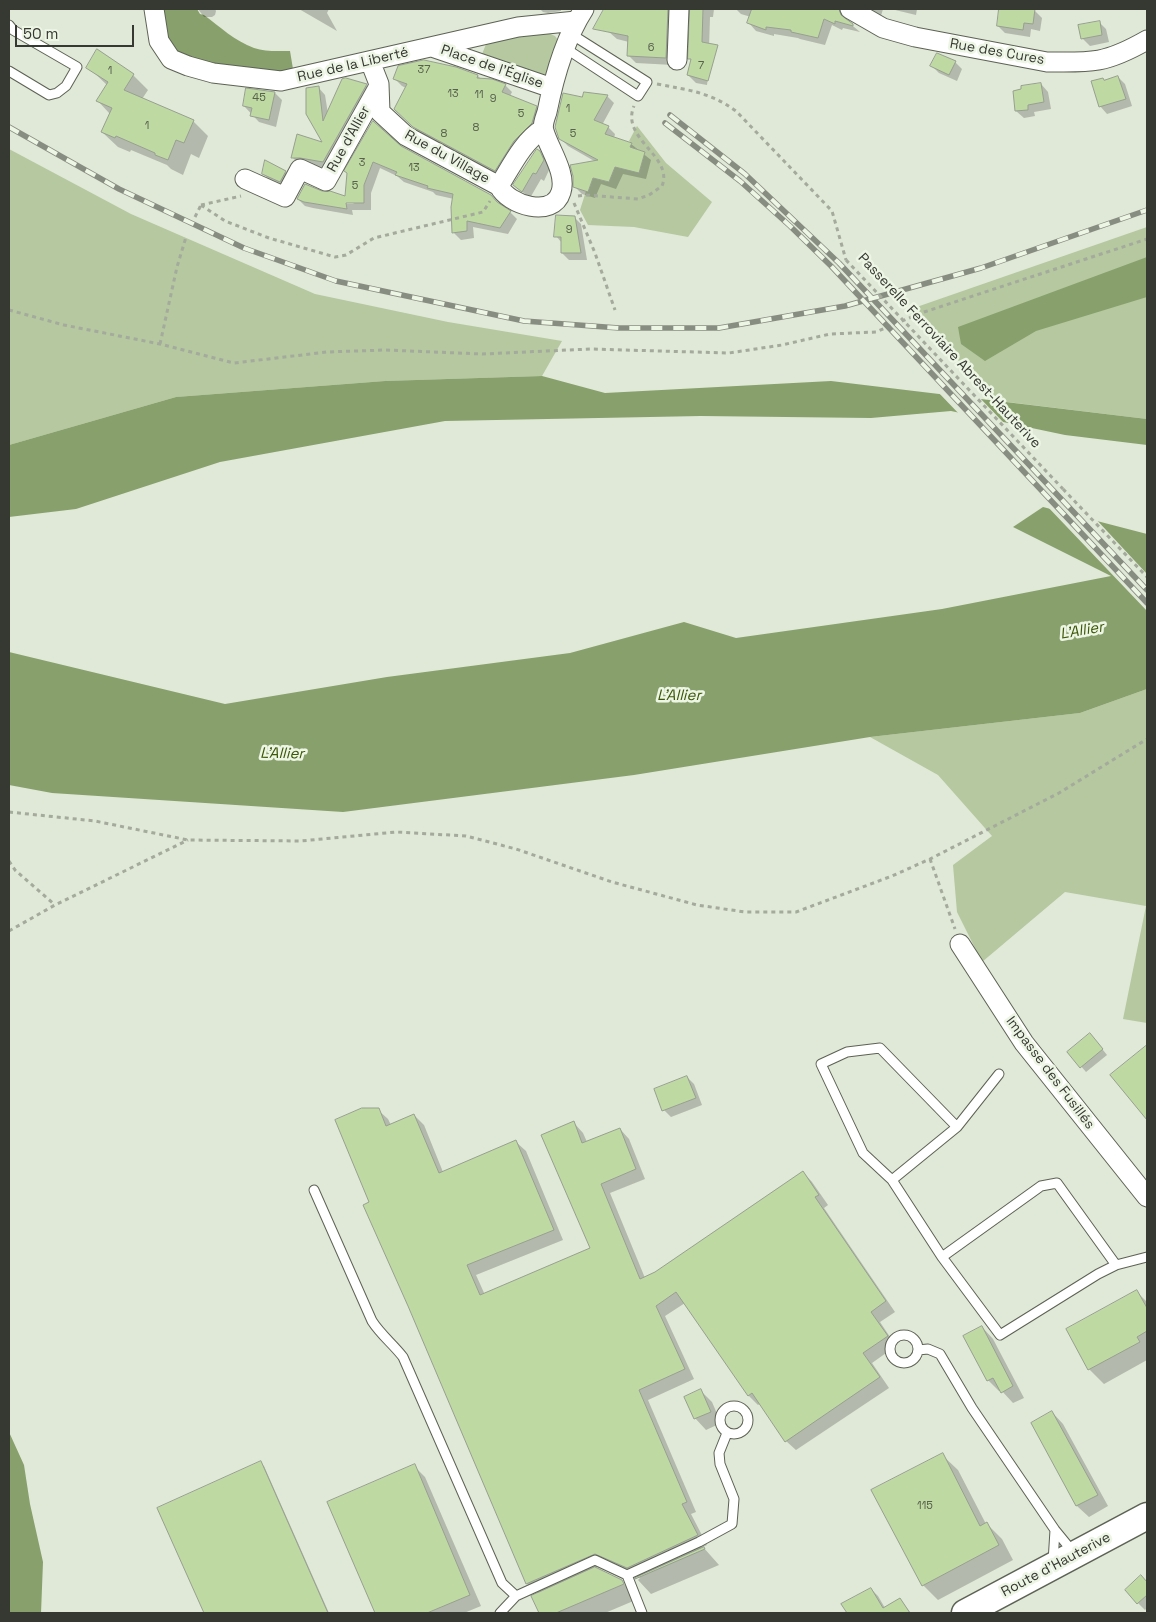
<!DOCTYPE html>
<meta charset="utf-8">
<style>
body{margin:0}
#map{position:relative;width:1156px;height:1622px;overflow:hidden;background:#e0e8d7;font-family:"Space Grotesk",sans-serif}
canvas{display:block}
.frame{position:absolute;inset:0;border:10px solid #363932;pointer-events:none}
.scale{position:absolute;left:15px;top:25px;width:119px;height:22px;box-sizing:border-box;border:2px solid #363932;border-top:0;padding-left:6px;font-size:15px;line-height:18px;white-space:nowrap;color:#363932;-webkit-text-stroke:4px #edf5e5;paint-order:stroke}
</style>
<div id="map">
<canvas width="1156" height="1622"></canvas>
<div class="frame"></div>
<div class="scale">50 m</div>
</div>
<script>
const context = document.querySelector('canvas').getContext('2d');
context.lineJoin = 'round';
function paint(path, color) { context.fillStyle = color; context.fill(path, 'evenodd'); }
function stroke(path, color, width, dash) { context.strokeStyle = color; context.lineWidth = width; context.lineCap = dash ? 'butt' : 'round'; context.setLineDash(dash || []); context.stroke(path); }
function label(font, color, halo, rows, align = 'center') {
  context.font = font + ' "Space Grotesk",sans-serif'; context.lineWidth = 5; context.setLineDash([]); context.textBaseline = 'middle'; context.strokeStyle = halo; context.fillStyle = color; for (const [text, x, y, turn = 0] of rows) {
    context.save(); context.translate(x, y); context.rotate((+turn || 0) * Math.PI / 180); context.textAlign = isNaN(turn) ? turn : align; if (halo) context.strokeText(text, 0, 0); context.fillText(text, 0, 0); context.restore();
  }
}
paint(new Path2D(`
 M548,33L555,36L558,40L546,78L482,54L487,42L513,36Z
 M637,126L666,163L712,202L688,237L634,227L588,225L580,210L586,191L588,192L593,178L609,182L615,167L639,172L645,152L630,147L632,143L629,141Z
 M9,149L131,214L315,294L448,322L562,341L542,376L385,381L176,397L9,445Z
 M1147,227V419L999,401L908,310Z
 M1147,689V1023L1123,1019L1146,906L1065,892L982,962L957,912L953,865L992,836L938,775L870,737L1080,713Z`), '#b5c8a0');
paint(new Path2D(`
 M161,9H197L200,14L204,15C220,27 235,41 254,48C265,52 278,51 290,51L293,69L276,75L229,73L169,48Z
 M1147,257V297L1036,331L985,361L961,344L958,327Z
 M542,376L605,393L831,381L1147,419V445L1065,435L951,411L871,418L701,416L445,421L220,462L76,509L9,517V445L176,397L385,381Z
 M1043,507L1147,534V689L1080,713L870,737L634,775L343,812L52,793L9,785V652L225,704L387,677L570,653L684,622L736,638L942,609L1111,576L1013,527Z
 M9,1432L24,1465L30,1504L43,1562L41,1613H9Z`), '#88a06c');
paint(new Path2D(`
 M937,391L978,396L1006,425L961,416Z
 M1046,505L1094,517L1147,574V611Z`), '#e0e8d7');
paint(new Path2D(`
 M198,9H215L216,11L215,15L212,17H204Z
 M299,9H329L327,13L337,31Z
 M540,9H561V11L548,13L543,12Z
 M622,9H679L673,65L636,63L628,55L629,42L617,39L609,32Z
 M691,9H714L713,17H710L709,48L711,49L707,85L696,83L688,75L692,60L690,58Z
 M736,9H850L847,12V21L860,32L843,28L842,30L832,25L825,45L800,39L798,38L774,34V36L756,31L749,23L751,17L741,14Z
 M868,9H883L881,16Z
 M891,9H917L916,15Z
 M1001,9L1034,10L1042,18L1040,31L1031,29L1030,37L1005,33L998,26Z
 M1099,22L1106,29L1109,42L1090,46L1082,38Z
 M955,62L962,69L957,81L939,73L932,66Z
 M88,67L133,75L148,90L142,99L193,121L208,136L199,158L191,154L183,175L171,169L167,165L131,150L130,152L118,147L102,132L110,114L97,100L107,85Z
 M478,76L481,79L505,85L512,92L510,96L536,107L543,115L503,177L421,134L402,116L406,88L402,86L395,79Z
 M1118,77L1125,84L1132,106L1107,114L1100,106L1105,81Z
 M345,79L366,85L373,92L331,169L299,164L292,157L325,144L318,87L325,95L328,114Z
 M1041,84L1048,92L1051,109L1034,112L1035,116L1024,118L1016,111Z
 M275,93L282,100L276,127L259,122L244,106Z
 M607,96L614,103L602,125L608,127L615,134L614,138L631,144L651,160L646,179L623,174L616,189L601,184L595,198L582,194L574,186L596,162L568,146L560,138L583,98Z
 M400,147L510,212L517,219L508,234L473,227L474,238L461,240L454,233V199L436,195L433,192L404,182L397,176L380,168L371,193V210H352L353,215L313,208L305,206L298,199L321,193L346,198L348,174ZM350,202L355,204H340Z
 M539,152L547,160L550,168L544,181L541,179L530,198L514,185Z
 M285,172L293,179L288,189L271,181L263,174Z
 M574,217L581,224L587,260H569L562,253V243L556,236Z
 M1095,1040L1107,1055L1086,1072L1069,1052Z
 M1147,1047V1118L1112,1075Z
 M687,1077L694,1084L702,1105L671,1117L664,1110Z
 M378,1110L388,1119L391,1125L414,1115L424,1125L443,1172L516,1142L526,1151L563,1240L476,1275L485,1295L592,1248L574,1123L583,1133L587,1142L620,1129L629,1139L645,1179L610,1193L645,1278L656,1273L803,1172L812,1182L828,1205L824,1208L895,1312L880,1322L896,1346L872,1363L889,1388L796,1450L786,1441L761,1403L758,1405L748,1395L685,1303L665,1316L694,1379L648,1400L696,1512L691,1514L707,1545L703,1547L719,1565L651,1594L638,1580L640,1578L605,1563L594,1568L621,1581L637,1596L638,1599L605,1613H541L533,1596L538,1594L527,1584L409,1305L371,1203Z
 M1137,1292L1147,1302V1360L1104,1384L1089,1369L1068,1330Z
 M982,1327L993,1339L1024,1398L1013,1403L1001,1390L999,1391L988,1380Z
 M701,1391L712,1402L721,1423L706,1430L695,1418Z
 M1052,1412L1063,1424L1108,1506L1089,1517L1077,1506L1032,1423Z
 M942,1455L958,1470L986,1524H987L1002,1539L1013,1560L938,1600L923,1585Z
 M260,1463L264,1466L329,1613H205L158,1509Z
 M414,1466L425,1477L481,1606L464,1613H377L329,1502Z
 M1141,1577L1147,1583V1608L1145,1610L1138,1603Z
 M871,1589L878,1596L885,1608L900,1599L910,1612L908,1613H847Z`), '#0003');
const building = new Path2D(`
 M604,9H668L666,58L627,56L628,36L593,29Z
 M690,9H703L702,42L718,45L708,81L687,75L691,59H688Z
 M752,9H839L841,15L853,24V26L835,21V24L824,19L818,38L791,32V30L766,27V30L747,23Z
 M999,9H1035L1033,24L1024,23L1023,30L997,26Z
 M1100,21L1102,35L1081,39L1078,25Z
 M97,49L134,74L124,90L194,120L184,143L176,140L168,160L155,155V153L116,136L115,138L101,132L112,108L96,101L108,82L86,68Z
 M937,53L956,61L949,75L930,66Z
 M424,60L456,67L478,75L477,78L492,79L506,84L502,92L537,106L532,123L514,141L495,171L413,127L394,109L407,84L393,79L398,66Z
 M1118,76L1126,99L1099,107L1091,81L1103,78L1104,80Z
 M346,78L367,84L323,162L300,158H291L297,134L322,142L306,114V88L319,86L323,121L342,79Z
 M1041,83L1044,102L1028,105V110L1015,111L1013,91L1021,89V86Z
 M246,88L275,92L269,120L250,116L252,108L243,106Z
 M584,92L608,95L594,120L609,126L605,134L632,143L630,147L645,152L639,173L615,167L609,182L593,178L588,192L573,187V176L570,165L598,160L559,139L555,127L563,93L582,97Z
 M373,121L401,146L491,195L497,202L511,211L500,228L467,221V231L452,233L451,207L453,194L427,188L428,186L395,175L397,172L373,162L364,185V203H346L347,209L304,202L297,199L305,184L322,191H330L345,196L347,173L344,171Z
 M537,149L540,151L544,160L536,174L533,173L522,192L513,185Z
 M265,160L286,171L280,182L262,174Z
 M556,215L575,216L581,253H561V237H554Z
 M1090,1033L1103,1049L1080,1068L1067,1052Z
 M1147,1045V1120L1110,1075Z
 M687,1076L696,1098L662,1111L654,1089Z
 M362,1108H379L386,1126L414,1114L439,1173L516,1140L554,1230L467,1265L480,1295L590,1248L541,1135L574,1121L582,1143L620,1128L636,1169L601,1184L640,1279L655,1272L803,1171L819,1195L815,1197L886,1301L871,1312L888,1336L863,1353L880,1377L785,1442L752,1393L748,1396L676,1292L656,1306L685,1369L639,1390L687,1502L682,1504L698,1535L627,1568L595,1554L526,1584L408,1306L363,1205L369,1202L335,1120Z
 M1137,1290L1147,1308V1331L1137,1337L1140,1342L1088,1370L1066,1329Z
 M982,1326L1013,1386L1001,1393L993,1378L987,1381L963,1336Z
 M701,1389L711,1412L694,1419L684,1397Z
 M1052,1411L1098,1495L1076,1506L1031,1423Z
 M943,1453L980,1526L987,1522L999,1545L922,1586L871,1490Z
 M261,1461L328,1613H204L157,1508Z
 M415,1464L470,1595L427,1613H375L327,1502Z
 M704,1547L705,1549L635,1579V1578Z
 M595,1567L622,1580L624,1584L556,1613H539L531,1596Z
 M1141,1575L1147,1582V1595L1137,1604L1125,1590Z
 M871,1588L883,1608L900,1598L910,1613H847L841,1604Z`);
paint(building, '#bfd9a3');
stroke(building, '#979f90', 1);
const service = new Path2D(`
 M9,25L13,30L77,67L66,86L57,93L49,95L9,71
 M565,48L638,96L647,82L571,34
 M892,1180L863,1153L821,1064L847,1052L880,1048L957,1127
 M314,1190L372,1321C381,1335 393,1344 403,1357L502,1583L516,1596L500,1613
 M942,1257L1041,1186L1057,1183L1116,1265L1098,1274L1000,1335L942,1257L892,1180L957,1127L999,1074
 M1116,1265L1147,1257
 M890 1349a14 14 0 1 1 28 0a14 14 0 1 1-28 0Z
 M918,1350L928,1349L940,1354L972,1408L1055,1530L1073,1552
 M720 1420a14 14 0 1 1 28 0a14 14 0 1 1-28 0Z
 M1053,1562L1055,1530
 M627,1575L699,1542L732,1524L734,1499L720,1464L719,1453L727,1433
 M516,1596L595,1560L627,1575L642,1613`);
const minor = new Path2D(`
 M154,9L159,41L171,59L188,66L213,73L281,81L518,27L576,21
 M850,9L883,28L915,37L1047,62C1064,62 1082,63 1099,60C1115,57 1133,48 1147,40
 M432,47L552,88
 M677,60L679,9
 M370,61L379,84L380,112L406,136L499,186C508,205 553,219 561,192C567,173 549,149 544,131C542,125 545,118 547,112C554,77 564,40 584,9
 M245,179L285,197L300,169L326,181L379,86
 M499,186C511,167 523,141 543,129
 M960,944L1024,1043L1147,1197`);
const secondary = new Path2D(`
 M965,1613L1147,1516`);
stroke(service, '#5c6254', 11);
stroke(minor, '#5c6254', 21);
stroke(secondary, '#5c6254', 29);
stroke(new Path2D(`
 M657,84C688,90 710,92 736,111L832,211L846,260
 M578,196L586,195L638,199L649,195L662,186C674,156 620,139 634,106
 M574,203L595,253L615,310
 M201,205L225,221L269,238L335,257L346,255L374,238L483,212L490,201
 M201,205L241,196
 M195,217L201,205
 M9,310L64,325L160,344L234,363L327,352L385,350L482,354L590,349L729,353L782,345L830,334L876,332L921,313L1147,239
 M160,344L177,267L186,237
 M1063,489L1147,577
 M9,812L95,821L188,840L301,841L396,832L466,836L516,849L612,882L697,905L745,912H796L892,876L930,859L1059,793L1147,739
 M930,859L955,929
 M9,861L15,870L55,905
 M9,931L55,905L188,840`), '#a4aa9c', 3, [4, 4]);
stroke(service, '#fff', 9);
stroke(minor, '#fff', 19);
stroke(secondary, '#fff', 26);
const rail = new Path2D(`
 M670,115L745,174L839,263L1147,590
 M665,123L740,181L790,226L831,266L1147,603
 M9,127L119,189L244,248L336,281L524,321L619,328H719L845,306L981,268L1147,210`);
stroke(rail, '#888d81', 5.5);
stroke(rail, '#edf5e5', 4, [11]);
stroke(new Path2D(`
 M846,260L1063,489`), '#a4aa9c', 3, [4, 4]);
label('11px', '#58614e', null, [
 ["6",651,48],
 ["7",701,66],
 ["37",424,70],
 ["1",110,71],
 ["13",453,94],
 ["11",479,95],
 ["45",259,98],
 ["9",493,99],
 ["1",568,109],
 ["5",521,114],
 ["1",147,126],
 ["8",476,128],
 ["8",444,134],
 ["5",573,134],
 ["3",362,163],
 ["13",414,168],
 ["5",355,186],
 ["9",569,230],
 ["115",925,1506]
]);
label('14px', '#363932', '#edf5e5', [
 ["Rue des Cures",997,52,10],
 ["Rue de la Liberté",353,65,-13],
 ["Place de l'Église",492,67,19],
 ["Rue d'Allier",349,139,-61],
 ["Rue du Village",447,157,29],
 ["Passerelle Ferroviaire Abrest-Hauterive",949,351,47],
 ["Impasse des Fusillés",1050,1073,53],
 ["Route d'Hauterive",1056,1565,-28]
]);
label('italic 15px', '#3c5807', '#edf5e5', [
 ["L'Allier",1082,631,-10],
 ["L'Allier",679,696],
 ["L'Allier",282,754,1]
]);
</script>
